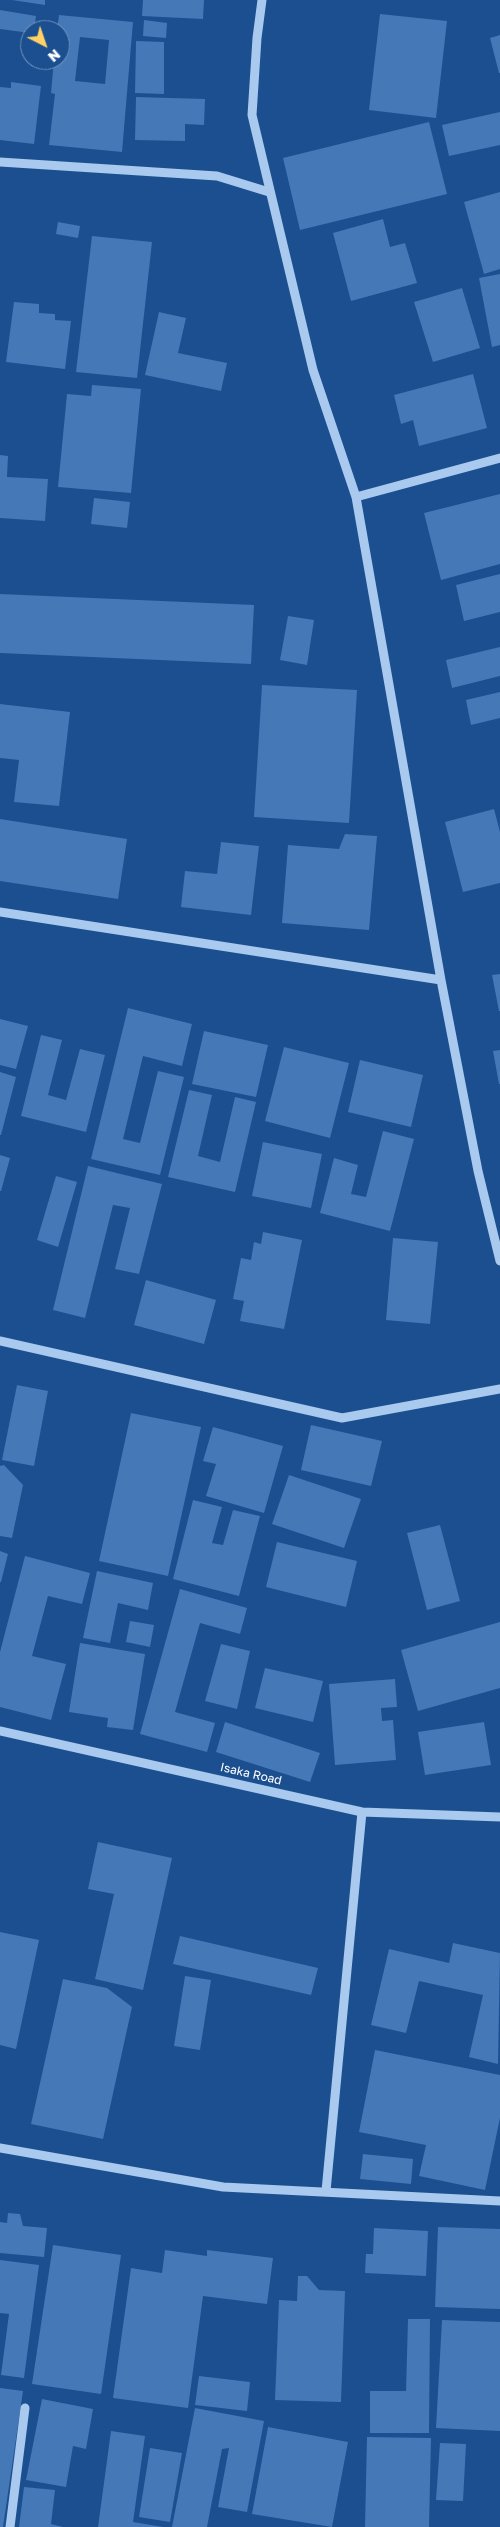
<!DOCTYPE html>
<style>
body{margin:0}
#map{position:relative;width:500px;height:2527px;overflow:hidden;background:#1b4f8f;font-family:"Golos Text",sans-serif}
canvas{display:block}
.north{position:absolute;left:20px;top:20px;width:50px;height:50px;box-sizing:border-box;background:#1b4f8f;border:1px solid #7695bc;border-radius:50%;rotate:139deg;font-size:14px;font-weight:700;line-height:20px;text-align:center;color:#fff}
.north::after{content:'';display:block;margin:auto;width:18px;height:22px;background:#ffd166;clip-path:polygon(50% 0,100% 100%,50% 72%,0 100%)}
</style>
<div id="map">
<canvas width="500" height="2527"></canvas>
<div class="north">N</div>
</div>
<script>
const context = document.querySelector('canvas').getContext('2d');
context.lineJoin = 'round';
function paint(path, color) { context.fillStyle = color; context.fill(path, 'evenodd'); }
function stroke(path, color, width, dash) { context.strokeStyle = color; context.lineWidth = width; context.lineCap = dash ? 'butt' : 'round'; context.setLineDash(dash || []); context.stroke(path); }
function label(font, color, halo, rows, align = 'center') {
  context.font = font + ' "Golos Text",sans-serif'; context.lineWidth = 4; context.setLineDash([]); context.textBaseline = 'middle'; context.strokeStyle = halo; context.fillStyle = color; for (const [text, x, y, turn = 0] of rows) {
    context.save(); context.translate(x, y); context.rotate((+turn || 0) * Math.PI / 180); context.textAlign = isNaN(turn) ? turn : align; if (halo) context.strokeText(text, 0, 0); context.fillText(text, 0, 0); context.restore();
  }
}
paint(new Path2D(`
 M12,0H45V5Z
 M143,0H204L203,19L142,16Z
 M0,10L36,16L34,30H30V33L0,29Z
 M380,14L447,21L436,118L369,110Z
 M59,15L133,22L122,152L49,145L55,94L51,93L54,60H60V30H57ZM80,37L109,40L105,84L75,81Z
 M144,20L167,23L166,38L143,36Z
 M500,35V73H499L490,38Z
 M136,41L164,42V94L135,93Z
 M11,82L41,86L34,144L0,140V87L11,88Z
 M136,97L205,99L204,125L185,124V141L135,140Z
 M500,112V145L449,156L442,125Z
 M429,122L447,194L300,230L283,158Z
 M500,192V269L484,274L464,202Z
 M383,219L390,247L405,243L417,283L351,301L333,233Z
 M58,222L80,226L78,238L56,234Z
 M92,236L152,242L137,378L76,372Z
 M500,274V345L492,347L479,278Z
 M462,288L480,348L433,362L414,302Z
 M14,302L39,304V313L55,314V320L71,321L65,369L6,362Z
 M159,312L186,318L178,353L227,363L221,391L145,375Z
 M473,374L487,428L419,446L413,420L401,424L394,395Z
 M92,385L141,389L131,493L58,487L67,394L91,396Z
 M0,455L8,456L7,477L48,479L45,521L0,518Z
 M500,494V564L441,580L424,513Z
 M94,498L130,502L127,528L91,524Z
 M500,574V612L464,621L456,585Z
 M0,594L254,605L251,664L0,653Z
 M288,616L314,620L307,665L280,660Z
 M500,647V676L452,688L446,660Z
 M262,685L357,690L349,823L254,817Z
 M500,692V718L471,725L466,700Z
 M0,704L70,712L59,806L14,802L19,760L0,758Z
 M494,809L500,832V883L463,892L445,822Z
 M0,819L127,839L118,899L0,881Z
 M345,834L377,836L369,930L282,923L288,845L339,849Z
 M221,842L259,846L251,915L181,907L185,871L217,874Z
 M500,974V1011H499L492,975Z
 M128,1008L192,1024L182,1066L143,1056L123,1139L140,1143L158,1071L184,1077L160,1175L91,1159Z
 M0,1019L28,1026L16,1069L0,1065Z
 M204,1031L268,1045L256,1097L192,1084Z
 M41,1035L62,1040L48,1095L66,1100L80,1049L105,1055L86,1132L21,1116Z
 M284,1047L349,1063L330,1138L265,1121Z
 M500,1050V1084H499L493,1051Z
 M360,1060L423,1075L411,1127L348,1112Z
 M0,1072L16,1077L1,1135H0Z
 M189,1090L212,1095L198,1156L220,1162L235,1097L256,1102L235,1192L168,1177Z
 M383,1131L414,1139L390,1231L320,1213L334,1158L358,1165L351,1194L366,1197Z
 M263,1142L322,1154L311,1208L252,1196Z
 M0,1155L10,1158L1,1191H0Z
 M88,1166L162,1184L139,1274L115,1269L130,1208L113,1205L85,1318L53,1310Z
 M56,1176L77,1182L58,1247L37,1240Z
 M263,1232L302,1240L284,1329L240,1321L244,1301L233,1299L241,1258L251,1260L254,1242L261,1244Z
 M393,1238L438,1242L430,1324L386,1320Z
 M146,1280L216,1300L204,1344L134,1325Z
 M17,1385L48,1391L34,1466L2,1460Z
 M131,1413L201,1427L168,1576L99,1561Z
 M311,1425L382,1441L371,1486L301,1470Z
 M213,1427L283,1446L264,1513L206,1496L216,1464L203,1461Z
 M4,1465L23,1485L12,1538L0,1536V1466Z
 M289,1475L361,1499L344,1548L272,1524Z
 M193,1500L222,1507L212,1543L223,1545L233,1510L260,1516L239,1596L173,1579Z
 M440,1525L460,1601L427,1610L407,1533Z
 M277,1542L357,1561L346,1607L266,1587Z
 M0,1551L8,1554L1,1582H0Z
 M25,1556L90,1573L82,1604L48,1596L32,1656L66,1664L51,1720L0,1707V1652Z
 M97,1571L153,1583L148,1610L118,1603L110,1643L83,1638Z
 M180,1589L247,1608L240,1634L200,1623L175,1712L215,1723L207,1752L140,1734Z
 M130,1621L154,1625L150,1647L126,1642Z
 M500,1622V1688L418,1711L401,1650Z
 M80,1643L145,1654L133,1730L107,1727L108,1718L69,1712Z
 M221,1644L250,1651L237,1709L205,1701Z
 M265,1668L323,1681L313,1722L255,1708Z
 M395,1679L397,1707L381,1708L382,1721L393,1720L396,1760L335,1765L329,1684Z
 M225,1722L320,1753L310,1782L216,1752Z
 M484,1722L491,1765L425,1775L418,1732Z
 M98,1842L172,1858L143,1990L95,1979L114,1894L88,1889Z
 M0,1932L39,1940L16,2049L0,2045Z
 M180,1936L318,1968L311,1995L173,1964Z
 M453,1943L500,1953L498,2064L469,2057L483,1995L419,1981L406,2033L371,2025L389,1949L449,1963Z
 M185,1976L211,1980L200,2050L174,2046Z
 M63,1979L107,1988L132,2007L103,2139L31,2124Z
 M375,2050L500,2075V2118L485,2190L419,2176L426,2145L359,2132Z
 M363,2154L413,2159L411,2184L360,2179Z
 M8,2213L20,2214L23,2226L47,2228L44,2257L0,2253V2222L7,2223Z
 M438,2227L500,2229V2309L435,2307Z
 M374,2228L428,2231L426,2276L365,2273L366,2254H373Z
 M53,2245L121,2255L101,2394L32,2384Z
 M165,2250L207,2256V2250L273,2258L267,2304L203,2296L188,2408L113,2398L131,2268L162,2273Z
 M0,2260L39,2265L24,2378L1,2375L9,2314L0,2313Z
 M298,2276H307L319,2290L345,2291L341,2402L275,2400L279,2300L297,2301Z
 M408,2319H430L429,2433H370V2391H406Z
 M442,2320L500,2322V2431L436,2428Z
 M199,2376L250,2382L247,2411L195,2405Z
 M0,2388L23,2391L3,2527H0Z
 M42,2399L93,2409L86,2449L73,2446L66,2487L26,2480Z
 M195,2408L264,2421L247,2512L218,2507L229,2448L222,2449L207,2527H172Z
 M268,2427L348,2442L332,2527L252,2514Z
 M111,2431L145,2436L133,2522L163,2527H98Z
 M367,2437L431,2438L429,2527H365Z
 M440,2443L466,2444L463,2501L436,2500Z
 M150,2448L182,2453L170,2522L139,2517Z
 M24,2487L55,2490L51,2524L63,2527H19Z`), '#4478b7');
stroke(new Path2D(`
 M262,0L257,38L252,115L313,370L356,497L441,980L478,1171L500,1261
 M0,162L217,176L269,192
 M356,497L500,458
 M0,912L441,980
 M0,1341L342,1418L500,1389
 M0,1731L362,1812L500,1817
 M0,2148L223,2187L500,2201
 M326,2191L362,1812
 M10,2527L25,2408`), '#a9c9ee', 9);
label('12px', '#fff', '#1b4f8f', [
 ["Isaka Road",251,1774,13]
]);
</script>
